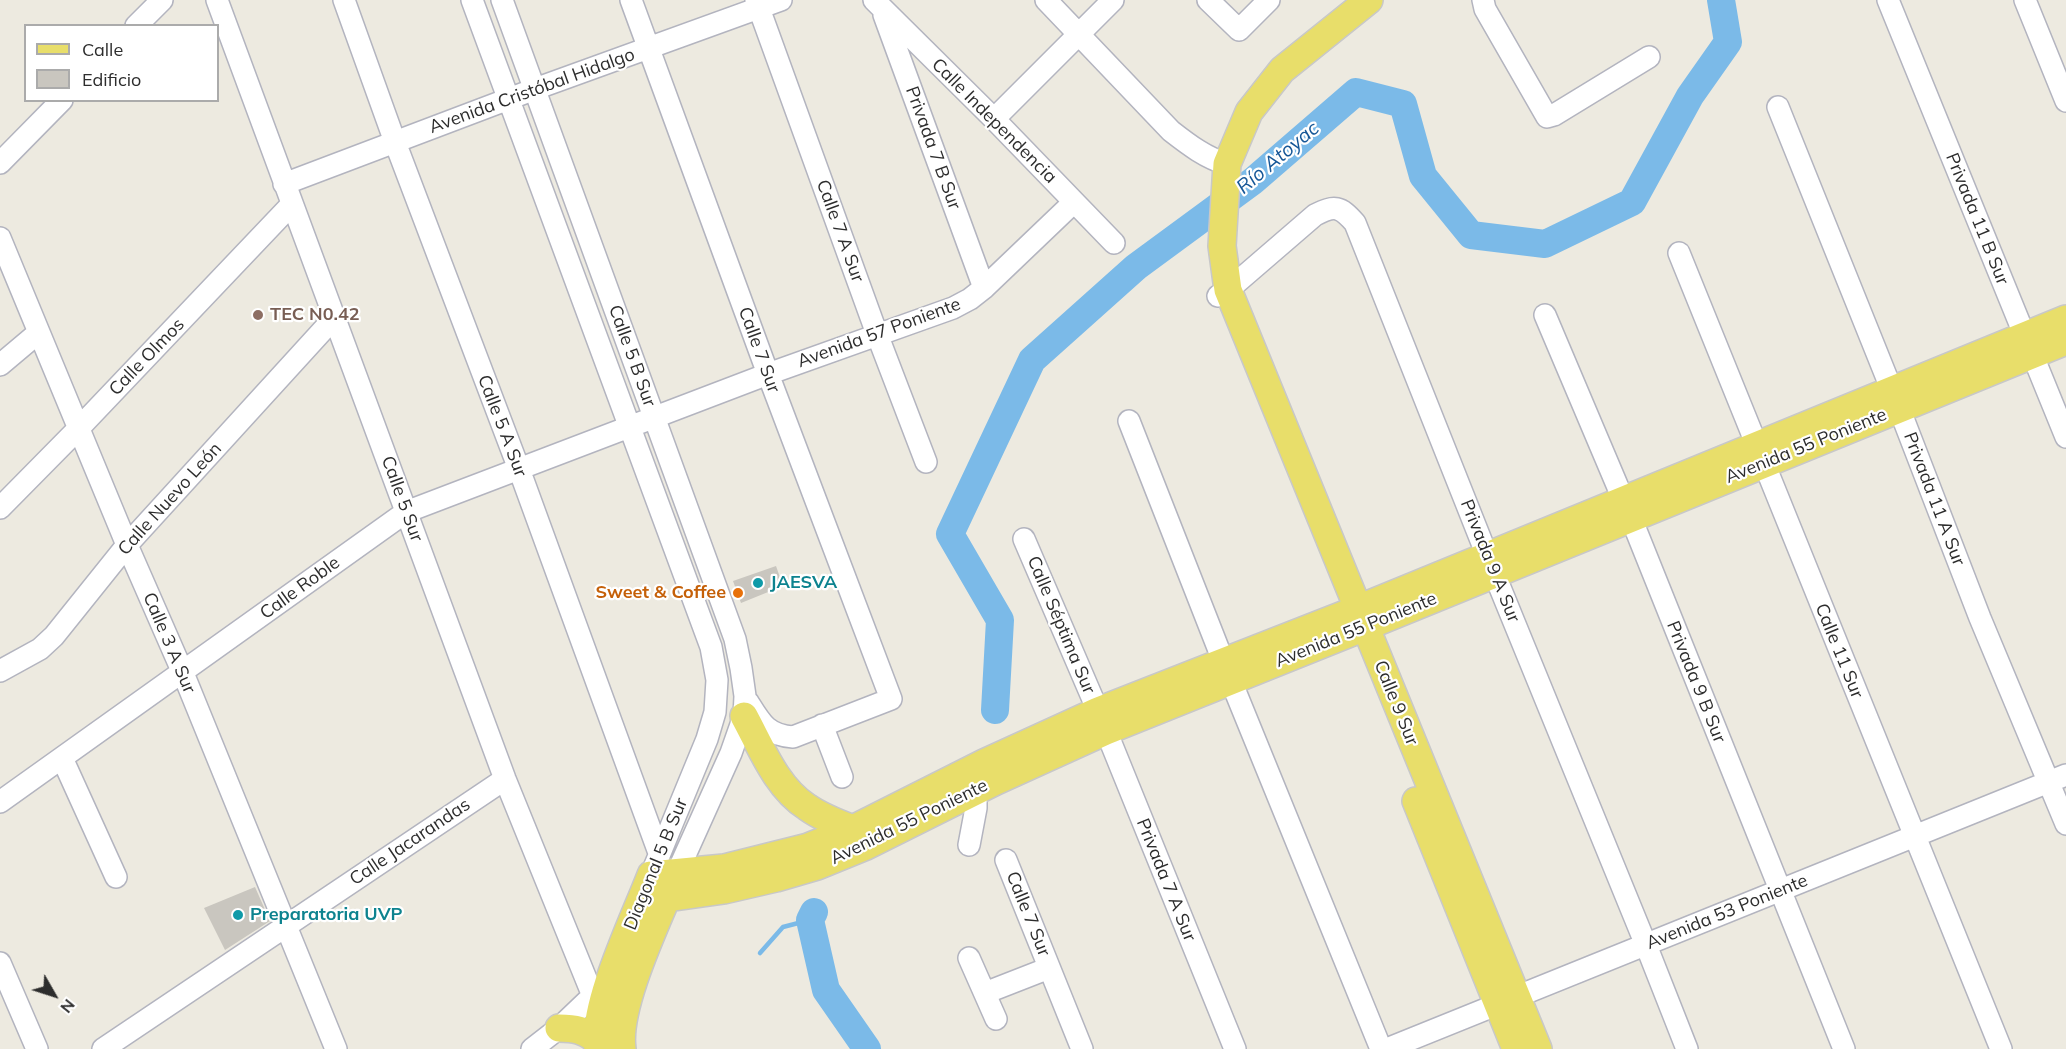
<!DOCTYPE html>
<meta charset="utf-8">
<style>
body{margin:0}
#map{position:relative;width:2066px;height:1049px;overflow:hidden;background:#edeae0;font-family:Mulish,sans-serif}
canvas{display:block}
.legend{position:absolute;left:24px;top:24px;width:195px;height:78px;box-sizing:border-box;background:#fff;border:2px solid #ababab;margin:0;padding:8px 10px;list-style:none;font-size:18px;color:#2d2d2d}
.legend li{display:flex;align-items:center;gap:12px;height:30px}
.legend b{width:30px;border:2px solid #ababab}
.north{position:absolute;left:24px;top:965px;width:60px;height:60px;-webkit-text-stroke:4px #fff;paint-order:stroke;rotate:129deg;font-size:16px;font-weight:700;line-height:24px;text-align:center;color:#2d2d2d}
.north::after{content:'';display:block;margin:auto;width:21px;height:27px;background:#2d2d2d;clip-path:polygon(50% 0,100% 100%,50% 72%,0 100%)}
</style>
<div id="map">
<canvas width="2066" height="1049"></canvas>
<ul class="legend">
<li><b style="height:8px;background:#e8de6a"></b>Calle</li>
<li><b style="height:16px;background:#c9c6bf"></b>Edificio</li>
</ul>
<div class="north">N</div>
</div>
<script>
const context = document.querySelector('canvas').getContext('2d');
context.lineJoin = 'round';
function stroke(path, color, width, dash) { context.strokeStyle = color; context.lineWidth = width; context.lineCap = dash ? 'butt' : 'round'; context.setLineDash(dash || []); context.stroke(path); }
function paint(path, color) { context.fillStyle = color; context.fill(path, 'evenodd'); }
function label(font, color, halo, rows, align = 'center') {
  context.font = font + ' Mulish,sans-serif'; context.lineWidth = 4.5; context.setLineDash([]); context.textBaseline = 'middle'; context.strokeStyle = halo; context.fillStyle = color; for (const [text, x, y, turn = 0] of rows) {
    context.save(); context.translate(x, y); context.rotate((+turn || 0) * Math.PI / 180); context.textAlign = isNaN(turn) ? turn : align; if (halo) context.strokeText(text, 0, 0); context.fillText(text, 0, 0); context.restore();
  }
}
stroke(new Path2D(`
 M760,953L783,927L810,920`), '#7bbae8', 4.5);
stroke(new Path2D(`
 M995,710L1000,620L950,534L1032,360L1136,267L1253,181L1356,92L1403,104L1423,176L1471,235L1545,244L1632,202L1690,96L1728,42L1721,0
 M814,912L810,920L826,990L867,1049`), '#7bbae8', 28);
paint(new Path2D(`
 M776,566L783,586L741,603L733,581Z
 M255,887L270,921L225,950L204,908Z`), '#c9c6bf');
const minor = new Path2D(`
 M217,0L505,779L593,996
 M344,0L395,142L519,469L659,853
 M472,0L711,647L717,680L715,712L707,739L651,875
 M502,0L735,639L741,668L745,696L744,716L731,753L677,873
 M631,0L768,374L891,699L793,737C767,735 761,723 748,702
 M756,0L877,334L926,462
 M874,0L994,119L1114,243
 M1046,0L1171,131C1189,145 1206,158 1227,164
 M1208,0L1239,30L1269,0
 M1483,0L1485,9L1547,117L1554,115L1649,57
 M1888,0L2066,437
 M2025,0L2066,101
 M884,15L984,288
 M136,26L162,0
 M1778,107L1899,408L1980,618L2066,824
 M994,119L1113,0
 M0,163L62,100
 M284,184L535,89L781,0
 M0,238L127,545L183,673L336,1049
 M1679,253L2001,1049
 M1218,296L1235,284L1315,215C1335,205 1340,206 1355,223L1494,573L1646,945L1687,1049
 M1545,315L1631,518L1844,1049
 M0,365L38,333
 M1129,421L1231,681L1381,1049
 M0,508L78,429L292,204
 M1024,539L1098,711L1235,1049
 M0,671L40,649L54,636L127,545L334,318
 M822,725L842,777
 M62,758L116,877
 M0,802L406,512L768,374L953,308L970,299L984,288L1074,202
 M969,845L976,808V791
 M1006,860L1082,1049
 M969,958L996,1019
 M0,963L37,1049
 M985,993L1049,968
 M103,1049L505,779
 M532,1049L559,1028L603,986
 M1387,1049L2066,775`);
const major = new Path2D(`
 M1369,0L1282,70L1249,112L1227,164L1222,246L1228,290L1538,1049
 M744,716C761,747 776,787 807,807C821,817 837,823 853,829
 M1416,801L1516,1049
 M642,899L667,898L724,890L776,878L817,866L866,846L996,781L1106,731L1350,633L2066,341
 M559,1028C575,1028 584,1030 597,1040
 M598,1049C591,1007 635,917 651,875L724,868L808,847L853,829L984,763L1098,711L1343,615L2066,319
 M622,1049C616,1007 656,924 673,883`);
stroke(minor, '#b3b4bf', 24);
stroke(major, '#c8c8c8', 30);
stroke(minor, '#fff', 21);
stroke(major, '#e8de6a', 27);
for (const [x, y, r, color] of [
 [258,315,6,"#8d6e63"],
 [758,583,6,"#0f9aa8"],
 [738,593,6,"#e8710a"],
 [238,915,6,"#0f9aa8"]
]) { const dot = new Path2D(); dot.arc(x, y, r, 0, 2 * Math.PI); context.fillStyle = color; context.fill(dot); stroke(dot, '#fff', 2); }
label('18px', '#2d2d2d', '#fff', [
 ["Avenida Cristóbal Hidalgo",532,91,-20],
 ["Calle Independencia",994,121,45],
 ["Privada 7 B Sur",933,148,70],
 ["Privada 11 B Sur",1977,219,68],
 ["Calle 7 A Sur",840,231,70],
 ["Avenida 57 Poniente",879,333,-20],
 ["Calle 7 Sur",759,350,70],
 ["Calle 5 B Sur",632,356,70],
 ["Calle Olmos",147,357,-46],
 ["Calle 5 A Sur",502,426,69],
 ["Avenida 55 Poniente",1806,446,-22],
 ["Calle Nuevo León",170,499,-48],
 ["Calle 5 Sur",402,499,70],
 ["Privada 11 A Sur",1934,499,69],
 ["Privada 9 A Sur",1490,561,68],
 ["Calle Roble",300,588,-36],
 ["Calle Séptima Sur",1061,625,67],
 ["Avenida 55 Poniente",1356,630,-22],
 ["Calle 3 A Sur",169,643,67],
 ["Calle 11 Sur",1839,651,68],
 ["Privada 9 B Sur",1696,682,68],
 ["Calle 9 Sur",1396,703,68],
 ["Avenida 55 Poniente",909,822,-26],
 ["Calle Jacarandas",410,842,-34],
 ["Diagonal 5 B Sur",656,864,-68],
 ["Privada 7 A Sur",1166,880,68],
 ["Avenida 53 Poniente",1727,912,-22],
 ["Calle 7 Sur",1028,914,68]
]);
label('bold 18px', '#785e54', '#fff', [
 ["TEC N0.42",270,315]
], 'left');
label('bold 18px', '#0d838f', '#fff', [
 ["JAESVA",770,583],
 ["Preparatoria UVP",250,915]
], 'left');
label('bold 18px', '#c56008', '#fff', [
 ["Sweet & Coffee",726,593]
], 'right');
label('italic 20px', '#165797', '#fff', [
 ["Río Atoyac",1278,158,-40]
]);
</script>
